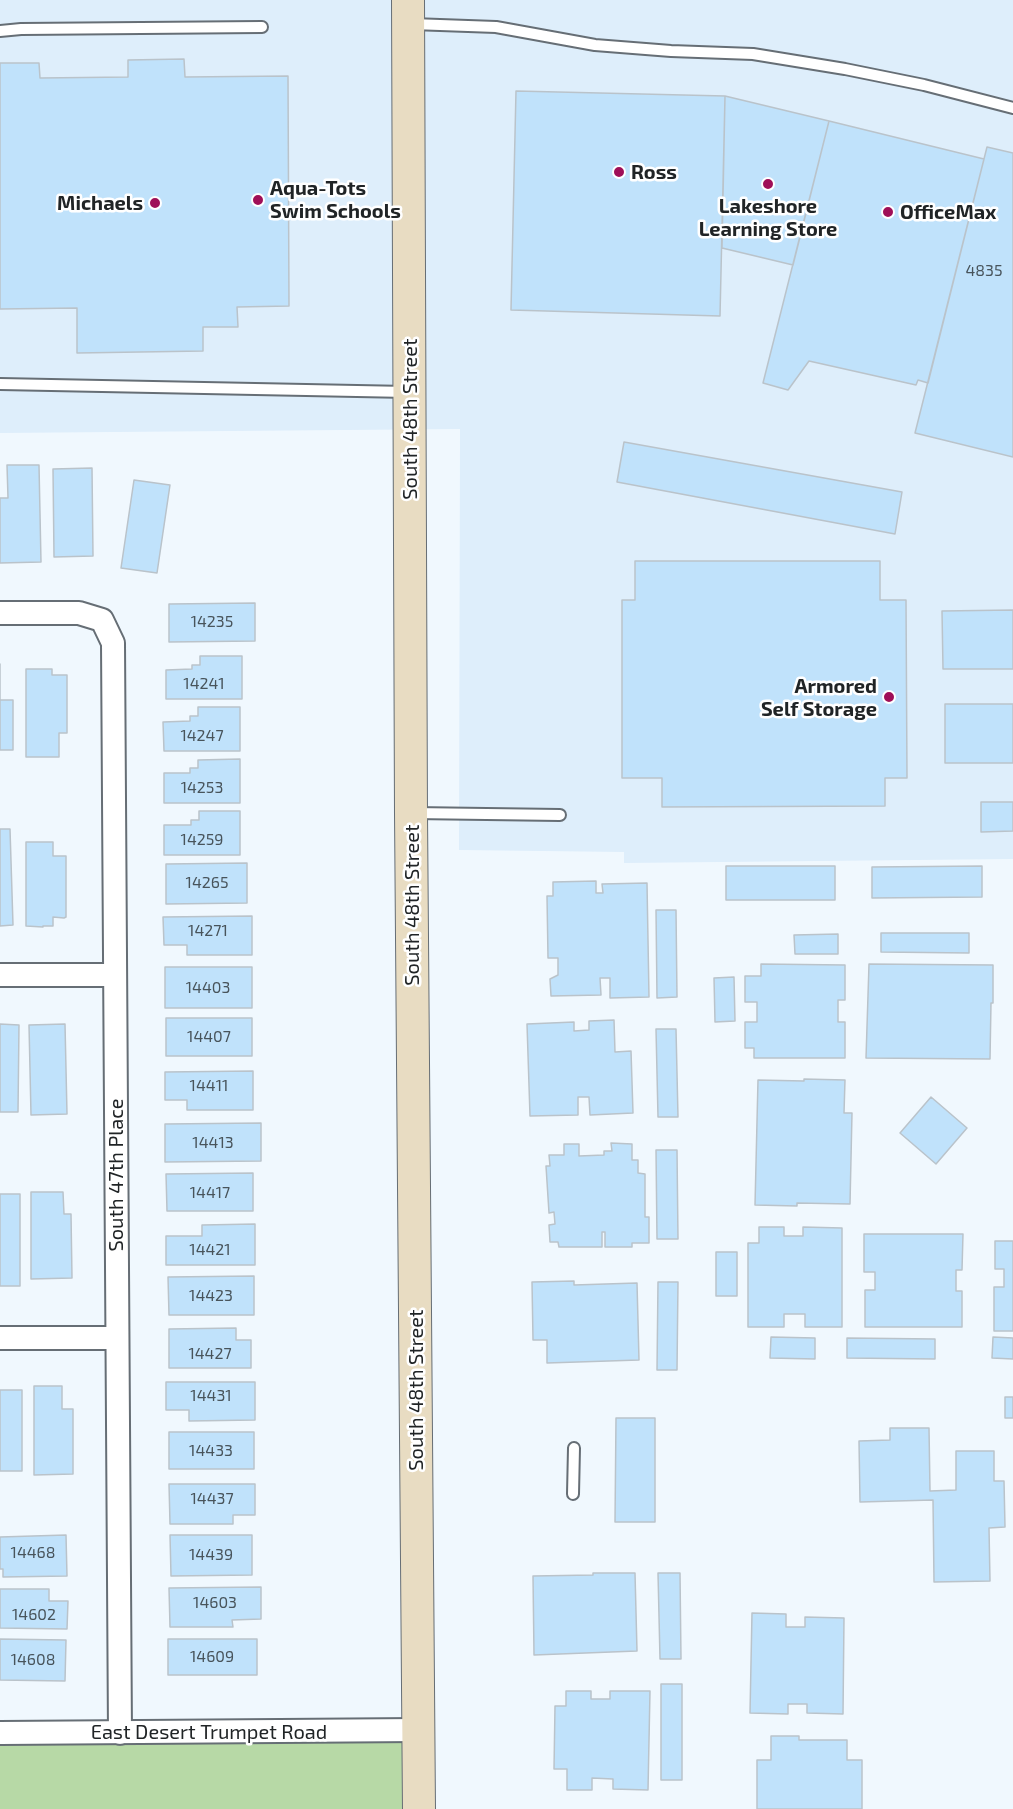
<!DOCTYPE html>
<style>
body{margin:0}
canvas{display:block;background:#f0f8fe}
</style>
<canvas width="1013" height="1809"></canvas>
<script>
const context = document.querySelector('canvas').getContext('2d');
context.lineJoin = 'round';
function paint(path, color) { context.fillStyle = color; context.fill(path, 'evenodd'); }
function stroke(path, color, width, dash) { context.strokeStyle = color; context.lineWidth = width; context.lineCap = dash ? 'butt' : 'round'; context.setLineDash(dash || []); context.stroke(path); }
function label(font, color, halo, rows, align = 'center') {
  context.font = font + ' "Exo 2",sans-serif'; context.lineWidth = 5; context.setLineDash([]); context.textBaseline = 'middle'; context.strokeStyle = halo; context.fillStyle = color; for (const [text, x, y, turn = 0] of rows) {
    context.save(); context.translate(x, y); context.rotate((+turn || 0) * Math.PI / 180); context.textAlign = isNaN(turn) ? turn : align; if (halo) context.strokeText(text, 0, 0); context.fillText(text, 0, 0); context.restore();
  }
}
paint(new Path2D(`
 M0,0H1013V859L624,863V852L459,850L460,429L0,433Z`), '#deeefb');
paint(new Path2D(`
 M419,1730V1809H0V1733Z`), '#b7d9a6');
const building = new Path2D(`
 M184,59L185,77L288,76L289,306L237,307L238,327H203V351L77,353V308L0,309V63H39L40,78L128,77V60Z
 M516,91L725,96L720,316L511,310Z
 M725,96L829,121L793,265L722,248Z
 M829,121L984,159L928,383L918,380L916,385L809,361L788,390L763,383Z
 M987,147L1013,153V457L915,433Z
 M624,442L902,492L895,534L617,482Z
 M7,465H39L41,562L0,563V498H8Z
 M92,468L93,556L54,557L53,469Z
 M134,480L170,485L157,573L121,568Z
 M635,561H880V600H906L907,778H885V806L662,807V778H622V600H635Z
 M255,603V641L169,642V604Z
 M1013,610V669H943L942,611Z
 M200,656H242V699H166V670L192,669V665H200Z
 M0,664V700H13V750H0Z
 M26,669H52V675H67V733H59V757H26Z
 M945,704H1013V763H945Z
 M198,707H240V751H164L163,722L190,721V716H198Z
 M240,759V803H164V773H190V768H198V760Z
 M981,802H1013V831L981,832Z
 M199,811H240V855H164V825H191V820H199Z
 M0,829H10L13,925L0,926Z
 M26,842H53V856H66V917L64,918L53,917V926H43V927L26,926Z
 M247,863V903L166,904V864Z
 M726,866H835V900H726Z
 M982,866V897L872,898V867Z
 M596,881V893H603L602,884L647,883L649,997L610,998V978H600L601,995L551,996L550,979L558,975V958H548L547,896H553V882Z
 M656,910H676L677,997L657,998Z
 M252,916V955H187V945H164L163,917Z
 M881,933H969V953L881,952Z
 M838,934V954H795L794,935Z
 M761,964L845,965V1000H838V1022H845V1058H754V1048H745V1022H757V1002H745V976H761Z
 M869,964L993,965V1003H991L990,1059L866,1058Z
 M165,967H252V1008H165Z
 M734,977L735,1021L715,1022L714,978Z
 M166,1018H252V1056H166Z
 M614,1020L615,1052L631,1051L633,1113L590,1115L589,1097H578V1115L530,1116L527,1024L574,1022V1031L589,1030V1021Z
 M0,1024L19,1025L18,1112H0Z
 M65,1024L67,1114L31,1115L29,1025Z
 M656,1029H676L678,1117H658Z
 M253,1071V1110H187V1100H165V1072Z
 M804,1079L845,1080L844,1113H852L850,1204L797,1203V1206L755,1205L758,1080L804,1081Z
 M931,1097L967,1128L936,1164L900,1133Z
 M261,1123V1161L165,1162V1124Z
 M611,1143L632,1144V1160H638V1173L645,1174V1217H649V1243H632V1247H605V1232H602V1247H559L558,1242H550L549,1225L555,1224L554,1212L549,1213L546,1166H550L549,1155H564V1144H579V1156L604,1155V1151H612Z
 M656,1150H677L678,1239H657Z
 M253,1173V1211H167L166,1174Z
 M31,1192H63L64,1214H71L72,1278L31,1279Z
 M0,1194H20V1286H0Z
 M255,1224V1265H166V1236H202V1225Z
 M759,1227H784V1236H803V1227L842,1228V1327H805V1314H784V1327H748V1243H759Z
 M864,1234H963L962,1270H956V1291H962V1327H865V1290H875V1272H864Z
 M995,1241H1013V1331H994V1287H1004V1269H995Z
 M716,1252H737V1296H716Z
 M254,1276V1315H169L168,1277Z
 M574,1281V1285L637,1283L639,1360L547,1363V1340H533L532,1282Z
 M658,1282H678L677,1370H657Z
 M236,1328V1340H251V1368H169V1329Z
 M771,1337L815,1338V1359L770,1358Z
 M993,1337L1013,1338V1359L992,1358Z
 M847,1338L935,1339V1359L847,1358Z
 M166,1382H255V1420L189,1421V1410H166Z
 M34,1386H62V1409H73V1474L34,1475Z
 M0,1390H22V1471H0Z
 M1005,1397H1013V1418H1005Z
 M616,1418H655V1522H615Z
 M890,1428H929L930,1491L956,1490V1451H994V1481H1004L1005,1527L989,1528L990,1581L934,1582L933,1500L860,1502L859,1441L890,1440Z
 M169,1432H254V1469H169Z
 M169,1484H255V1515H233V1524H170Z
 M66,1535L67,1576L3,1577V1569H0V1537Z
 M170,1535H252V1575L171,1576Z
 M593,1573H635L637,1651L534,1655L533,1576L593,1575Z
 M658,1573H680L681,1659H660Z
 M261,1587V1619L232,1620L233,1627H170L169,1588Z
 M0,1589H49V1601H68L67,1629L0,1628Z
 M752,1613L786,1614V1627H805V1617L844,1618L843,1714L807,1713V1704H788V1714L750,1713Z
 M0,1639L66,1640L65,1681L0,1680Z
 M168,1639H257V1675H168Z
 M661,1684H682V1780H661Z
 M566,1691H591V1699H610V1691H650L648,1790L613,1789V1779L592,1778V1790H567V1769H554L555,1706H566Z
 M771,1736H799V1740H847V1760H862V1809H757V1760H771Z`);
paint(building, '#c0e2fb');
stroke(building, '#bac3ca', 1.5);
const lane = new Path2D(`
 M412,24L496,27L595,45L671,51L753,54L845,69L924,85L1013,108
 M0,31L21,29L262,27
 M0,384L408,392
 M413,813L560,815
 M573,1494L574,1448`);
const street = new Path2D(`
 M0,613H79L102,620L113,643L120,1733
 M0,975H115
 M0,1338H117
 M0,1733L419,1730`);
const secondary = new Path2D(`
 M408,0L411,813L419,1809`);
stroke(lane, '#666e75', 14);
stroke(street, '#666e75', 26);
stroke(secondary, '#666e75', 34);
stroke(lane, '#fff', 10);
stroke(street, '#fff', 22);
stroke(secondary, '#e8dcc2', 32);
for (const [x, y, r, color] of [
 [619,172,6,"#9f0f58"],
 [768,184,6,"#9f0f58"],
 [258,200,6,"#9f0f58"],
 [155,203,6,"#9f0f58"],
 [888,212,6,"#9f0f58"],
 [889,697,6,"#9f0f58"]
]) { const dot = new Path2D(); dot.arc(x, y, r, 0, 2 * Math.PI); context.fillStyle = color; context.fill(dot); stroke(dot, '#fff', 2); }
label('16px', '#48545b', null, [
 ["4835",984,271],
 ["14235",212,622],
 ["14241",204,684],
 ["14247",202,736],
 ["14253",202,788],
 ["14259",202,840],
 ["14265",207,883],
 ["14271",208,931],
 ["14403",208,988],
 ["14407",209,1037],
 ["14411",209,1086],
 ["14413",213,1143],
 ["14417",210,1193],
 ["14421",210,1250],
 ["14423",211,1296],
 ["14427",210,1354],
 ["14431",211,1396],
 ["14433",211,1451],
 ["14437",212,1499],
 ["14468",33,1553],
 ["14439",211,1555],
 ["14603",215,1603],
 ["14602",34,1615],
 ["14609",212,1657],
 ["14608",33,1660]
]);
label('bold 20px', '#202426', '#fff', [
 ["Ross",631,172],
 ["Aqua-Tots",270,188],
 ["Swim Schools",270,211],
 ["Michaels",143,203,"right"],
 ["Lakeshore",768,206,"center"],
 ["Learning Store",768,229,"center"],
 ["OfficeMax",900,212],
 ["Armored",877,686,"right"],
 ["Self Storage",877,709,"right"]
], 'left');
label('20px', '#202426', '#fff', [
 ["South 48th Street",410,419,-90],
 ["South 48th Street",412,905,-90],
 ["South 47th Place",116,1175,-90],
 ["South 48th Street",416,1390,-90],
 ["East Desert Trumpet Road",209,1732]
]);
</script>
